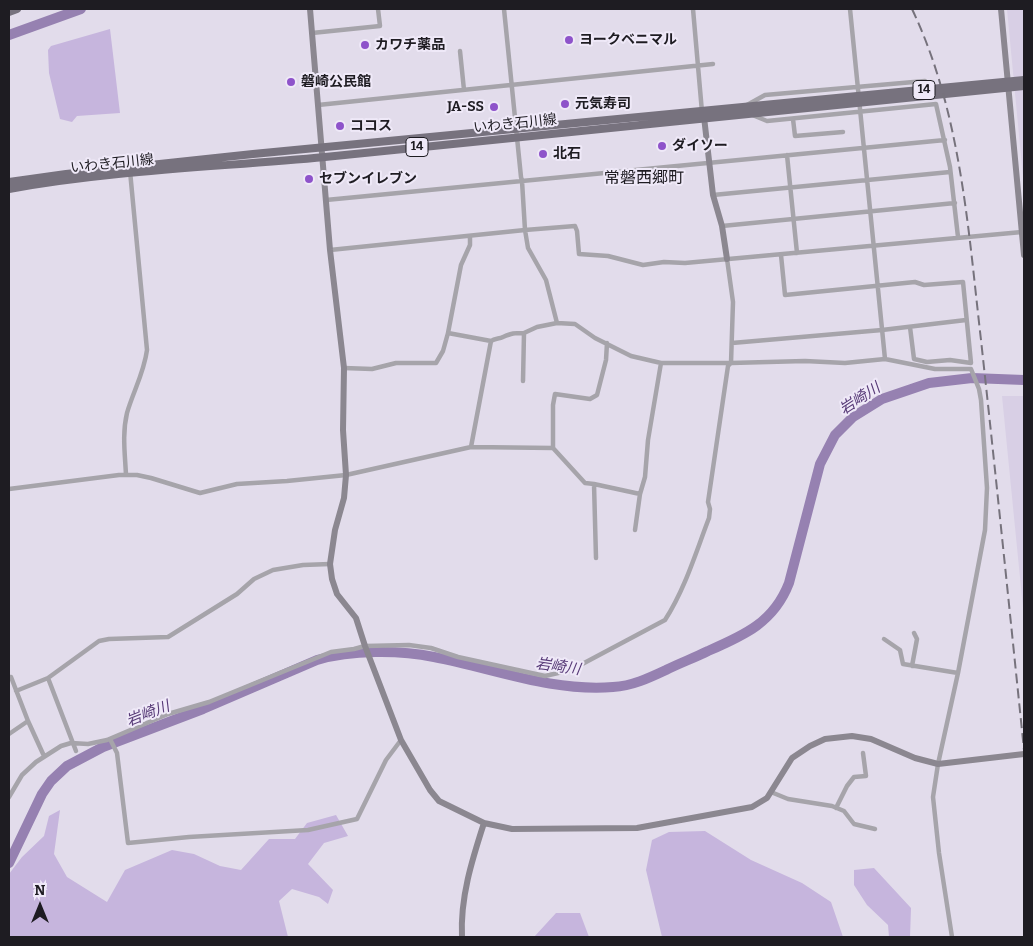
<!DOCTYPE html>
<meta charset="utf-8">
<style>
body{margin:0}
#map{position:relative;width:1033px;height:946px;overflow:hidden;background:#e2dceb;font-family:Bitter,serif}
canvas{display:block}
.frame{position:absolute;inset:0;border:10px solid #1e1c22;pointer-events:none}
.north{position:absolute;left:15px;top:881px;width:50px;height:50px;-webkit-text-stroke:4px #efe9f8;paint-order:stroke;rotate:0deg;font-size:14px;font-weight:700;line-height:20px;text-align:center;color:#1e1c22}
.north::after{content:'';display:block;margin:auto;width:18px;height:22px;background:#1e1c22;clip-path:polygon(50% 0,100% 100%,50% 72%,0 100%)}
</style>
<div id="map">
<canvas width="1033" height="946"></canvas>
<div class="frame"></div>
<div class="north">N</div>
</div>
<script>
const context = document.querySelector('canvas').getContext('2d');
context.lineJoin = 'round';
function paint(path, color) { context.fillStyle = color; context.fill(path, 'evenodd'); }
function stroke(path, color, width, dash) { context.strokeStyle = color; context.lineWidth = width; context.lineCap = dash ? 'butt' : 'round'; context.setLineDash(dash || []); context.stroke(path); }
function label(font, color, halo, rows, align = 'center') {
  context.font = font + ' Bitter,"Noto Sans JP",serif'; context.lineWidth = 4; context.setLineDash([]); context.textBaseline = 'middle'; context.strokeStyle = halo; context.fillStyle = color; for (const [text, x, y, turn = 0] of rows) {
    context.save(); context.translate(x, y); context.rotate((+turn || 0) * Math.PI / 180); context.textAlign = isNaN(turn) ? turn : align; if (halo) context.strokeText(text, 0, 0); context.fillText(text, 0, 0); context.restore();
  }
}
paint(new Path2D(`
 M1007,9H1024V177H1023Z
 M1002,396H1024V618Z`), '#d8cfe5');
paint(new Path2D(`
 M110,29L120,113L77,116L72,122L60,119L49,73L48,50L51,46Z
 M60,810L54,854L67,877L107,902L125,870L172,850L194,854L220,866L241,870L269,839H295L307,823L336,815L348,836L324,843L308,864L333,890L328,904L319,897L292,889L279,901L288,937H9V874L22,857L44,836L49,816Z
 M705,831L751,860L802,883L831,902L843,937H662L646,870L652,840L669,832Z
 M874,868L911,908L910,937H889L888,925L867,905L854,885V870Z
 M556,913H580L589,937H534Z`), '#c6b5dd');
stroke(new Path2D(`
 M9,35L81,9
 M9,863L42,794L51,781L67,766L103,747L203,709L317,660C351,650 399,650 434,657C493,668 551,692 613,687C632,686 649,678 666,670C680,663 694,658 708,651C745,635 774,622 789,583L820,464L835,435L853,417L882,399L929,383L972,378L1024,380`), '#9681b1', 10);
stroke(new Path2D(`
 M504,9L521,177L522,181L525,230L575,226L577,231L579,254L608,256L643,265L664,262L685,263L1022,232
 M693,9L702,112
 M850,9L885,359
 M312,33L380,26L378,9
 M460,51L464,90
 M318,105L713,64
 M747,105L765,95L925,81
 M750,114L767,121L936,104L950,167L958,237
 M793,119L795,136L843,132
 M787,155L797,253
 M713,195L950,172
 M326,200L945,140
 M722,226L955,203
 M470,236V245L461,265L448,333L491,341C495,338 499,339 503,337C512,333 514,333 524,333
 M330,250L525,230L528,248L546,280L557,323
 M781,255L785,295L915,282L924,285L963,282L971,363L950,360L927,362L914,359L910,327
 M727,259L733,302L731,363L805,361L845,363L885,359L935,369H971L979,389L981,400L987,488L985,530L958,673L938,764L933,797L939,853L952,937
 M732,343L882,330L966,320
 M344,368L372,369L396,363H436L443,351L448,333
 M471,447L491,341
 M553,448V405L555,394L590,399L597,395L606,360L607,343
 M126,475C125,454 122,434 127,413C133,392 144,373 147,350L130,171
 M9,489L119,475H137L151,478L200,493L237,484L287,481L346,475L471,447L553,448L585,483L594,484
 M635,530L640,494L645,477L648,440L661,363
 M596,558L594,484L640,494
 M884,639L900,650L903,664L958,673
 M912,666L917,639L914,633
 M9,677H11L28,721L44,756
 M48,678L76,751
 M16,691L48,678L99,641L109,639L168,637L237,594L254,579L273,570L303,565L330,564
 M9,734L28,721
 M110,739L117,753L128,843L189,837L308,830L357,819L386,760L401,740
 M771,792L788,799L832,806L844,811L854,824L875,829
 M9,797L22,775L36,762L61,746L71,743L88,744L107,740L168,714L209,702L331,652L354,649L365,646L409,645L431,648L458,657L545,676L571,670L665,620C685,589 696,552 709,518L710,509L708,502L728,366L731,363H661L631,356L595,338L575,324L557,323L537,327L524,333L523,381
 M836,808L847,786L854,777L866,776L863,753`), '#a6a4aa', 4.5);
stroke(new Path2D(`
 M310,9L330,250L344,368L343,430L346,475L344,498L335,530L330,564L332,579L337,594L356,618L365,646L401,740L430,790L439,801L484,823L512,829L637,828L752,807L767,798L792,758L810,746L825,739L852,736L871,739L915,758L938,764L1024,754
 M1001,9L1024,255
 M704,117L713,195L722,226L727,259
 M462,937C460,898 472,860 484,823`), '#8b8790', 6);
stroke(new Path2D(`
 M9,12L17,9
 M9,182L66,174L253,154L1024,80
 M9,189C113,170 220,167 325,157C558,133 791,109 1024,86`), '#77727e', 8);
stroke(new Path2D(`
 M912,9C961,112 968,228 981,340C996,477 1010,614 1024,750`), '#76727c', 2, [10, 5]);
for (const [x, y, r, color] of [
 [569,40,5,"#8e53ca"],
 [365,45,5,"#8e53ca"],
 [291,82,5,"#8e53ca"],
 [565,104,5,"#8e53ca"],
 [494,107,5,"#8e53ca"],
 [340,126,5,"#8e53ca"],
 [662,146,5,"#8e53ca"],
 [543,154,5,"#8e53ca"],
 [309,179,5,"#8e53ca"]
]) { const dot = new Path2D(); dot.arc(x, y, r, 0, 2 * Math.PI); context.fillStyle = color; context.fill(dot); stroke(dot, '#efe9f8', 2); }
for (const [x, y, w] of [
 [924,90,22],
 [417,147,22]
]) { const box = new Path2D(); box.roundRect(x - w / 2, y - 9.5, w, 19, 4); context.fillStyle = '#efe9f8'; context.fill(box); stroke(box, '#1e1c22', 1); }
label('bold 12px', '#1e1c22', null, [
 ["14",924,90],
 ["14",417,147]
]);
label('bold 14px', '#1e1c22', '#efe9f8', [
 ["ヨークベニマル",579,40],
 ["カワチ薬品",375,45],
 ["磐崎公民館",301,82],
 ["元気寿司",575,104],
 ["JA-SS",484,107,"right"],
 ["ココス",350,126],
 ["ダイソー",672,146],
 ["北石",553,154],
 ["セブンイレブン",319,179]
], 'left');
label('14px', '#1e1c22', '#efe9f8', [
 ["いわき石川線",515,124,-6],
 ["いわき石川線",112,164,-6]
]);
label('italic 15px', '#573a77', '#efe9f8', [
 ["岩崎川",860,399,-33],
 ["岩崎川",558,667,8],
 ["岩崎川",148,714,-21]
]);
label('16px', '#1e1c22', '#efe9f8', [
 ["常磐西郷町",644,179]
]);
</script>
